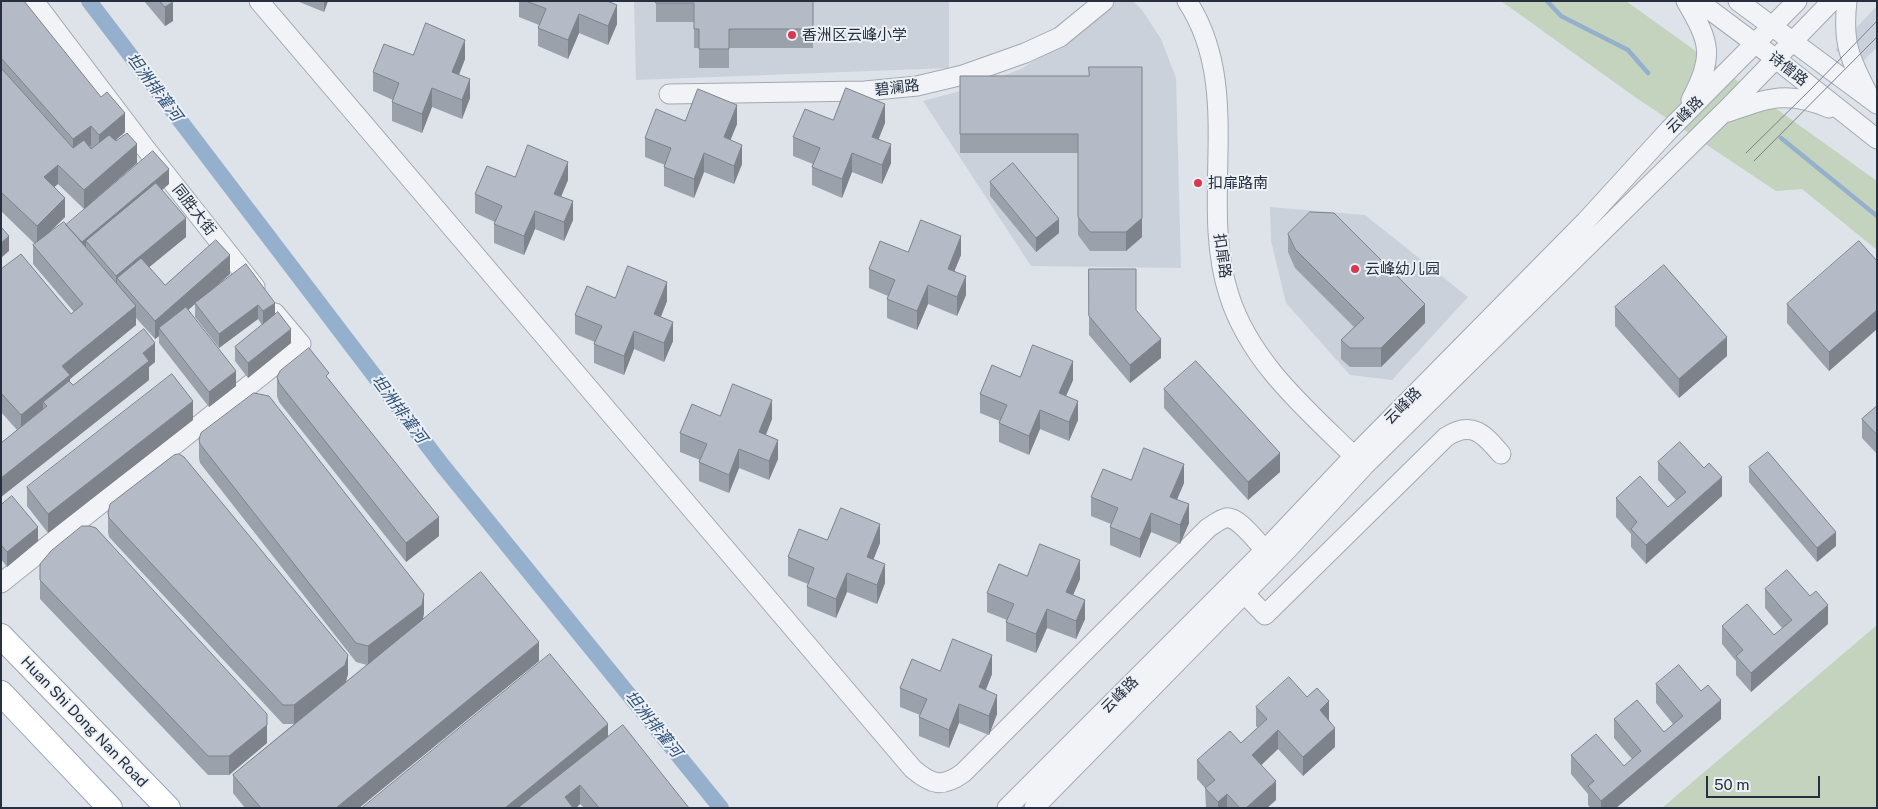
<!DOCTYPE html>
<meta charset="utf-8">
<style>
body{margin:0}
#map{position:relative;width:1878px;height:809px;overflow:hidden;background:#dee2e9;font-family:"Public Sans",sans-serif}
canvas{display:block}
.frame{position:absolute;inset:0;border:2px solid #263040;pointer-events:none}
.scale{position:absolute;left:1706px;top:776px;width:114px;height:22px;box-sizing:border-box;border:2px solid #263040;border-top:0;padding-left:6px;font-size:15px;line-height:18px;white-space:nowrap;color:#263040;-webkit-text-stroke:4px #edf1f6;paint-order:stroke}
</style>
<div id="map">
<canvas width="1878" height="809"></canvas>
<div class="frame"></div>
<div class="scale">50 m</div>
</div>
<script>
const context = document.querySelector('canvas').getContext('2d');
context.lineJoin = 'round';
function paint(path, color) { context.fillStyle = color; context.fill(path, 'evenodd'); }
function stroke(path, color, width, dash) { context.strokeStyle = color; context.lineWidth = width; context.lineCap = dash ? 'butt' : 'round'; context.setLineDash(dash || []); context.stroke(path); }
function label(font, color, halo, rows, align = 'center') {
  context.font = font + ' "Public Sans","Noto Sans SC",sans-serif'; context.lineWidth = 4; context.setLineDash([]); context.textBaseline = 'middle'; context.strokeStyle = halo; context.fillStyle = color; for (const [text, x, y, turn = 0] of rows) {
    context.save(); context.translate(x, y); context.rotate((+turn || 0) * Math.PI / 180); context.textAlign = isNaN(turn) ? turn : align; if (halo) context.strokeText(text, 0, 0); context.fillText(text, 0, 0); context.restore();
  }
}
paint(new Path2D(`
 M634,1H949V68L636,80Z
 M1116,1H1133L1142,10L1161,39L1176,78L1181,268L1031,266L923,101L968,89L1021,69L1099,18Z
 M1877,6V47L1858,67L1835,50Z
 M1270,207L1365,215L1468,297L1392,380L1350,375L1286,303L1271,241Z`), '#cbd1db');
paint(new Path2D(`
 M1501,1H1626L1877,181V250L1802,189L1776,191L1635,97Z
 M1877,625V808H1662Z`), '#c4d3be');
stroke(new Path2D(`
 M1547,1L1561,16L1628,50L1648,73
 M1781,138L1877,216`), '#95b0cc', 4.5);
stroke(new Path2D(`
 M89,1L443,466L721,808`), '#95b0cc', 16);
const minor = new Path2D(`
 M34,1L146,149L255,287
 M259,1L913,769C932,785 942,788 963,773L1208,528C1213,525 1220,519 1226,518C1237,515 1257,542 1265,550
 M1187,1C1245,89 1198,200 1229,295C1251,365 1311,413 1361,463
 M1686,1C1711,44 1714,55 1691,100
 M1698,1L1776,59L1877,139
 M1738,1L1877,104
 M1847,1C1842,44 1850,59 1869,96
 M669,94L865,91L917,86L963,75L1025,53L1060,37L1104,1
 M1728,112C1768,98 1788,90 1829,108
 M1,583L301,344L275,313
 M1244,593L1265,615L1446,437C1472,420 1484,434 1501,454
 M1007,808L1265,550L1354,456L1585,222L1669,130L1797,1
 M1034,808L1288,549L1364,466L1727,109L1832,1`);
const major = new Path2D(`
 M1,636L168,808
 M1,693L110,808`);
stroke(minor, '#a3a9b3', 21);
stroke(major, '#9ca6b5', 26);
stroke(minor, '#f1f3f7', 19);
stroke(major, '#fff', 24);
stroke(new Path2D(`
 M1746,153L1812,88L1877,21
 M1754,161L1877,37`), '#768193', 1);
paint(new Path2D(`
 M1,1L125,132L115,141L137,163L84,209L58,184L54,187L65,217L45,236L66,225L169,184L162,190L186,237L149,267L165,285L230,274L209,292L246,264L291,343L248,378L235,361V347L262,325L258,319L219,348L195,317V304L188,310L236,386L209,407L159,343V336L155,339L136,318V325L70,379V382L73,385L155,362L149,367V380L1,497V443L17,430L1,412V269L71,314L74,312L33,264V245L35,244L1,211Z
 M144,1H173V21L165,26Z
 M297,1H328L324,12Z
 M519,1H607L617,24L608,45L579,33L568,59L538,46V28L539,25L519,17Z
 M656,1H813V48H729V68H699V48H694V22H656Z
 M413,55L465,59L459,75L470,98L462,119L432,107L422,133L392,121V102L393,100L373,91V72Z
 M960,76H1089L1142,237L1126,251H1090L1078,235V153H960Z
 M833,120L885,123L878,139L891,163L882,184L852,172L842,198L812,185V167L813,164L793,156V137Z
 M685,121L737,124L730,140L742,164L734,184L704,172L694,198L664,186V167L665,165L645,157V138Z
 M515,177L568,180L561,197L573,220L564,241L535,229L524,255L494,243V224L495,222L475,213V194Z
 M990,182L1059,233L1036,252L990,196Z
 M1288,234L1425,323L1381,367H1350L1341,359V340L1354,327L1295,268L1288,252Z
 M908,252L961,255L954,271L966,295L957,316L928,304L917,330L887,318V299L888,296L869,288V269Z
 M1877,261V329L1829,371L1787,323V304Z
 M1089,269L1136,310L1161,358L1130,383L1089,335Z
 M615,298L667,301L661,317L673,341L664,362L634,349L624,375L594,363V344L595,342L575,334V315Z
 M1615,307L1727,356L1679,398L1615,326Z
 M277,377L329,379L439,536L406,562L279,402L277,396Z
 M1020,377L1073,380L1066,396L1078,420L1069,441L1040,429L1029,455L999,442V423L1000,421L980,413V394Z
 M1164,389L1280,472L1248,500L1164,408Z
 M1877,406V454L1862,438V419Z
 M720,416L772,419L766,435L778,459L769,480L739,468L729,493L699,481V462L700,460L680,452V433Z
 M193,420L48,533L27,506V487Z
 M199,439L424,613L422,620L539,661L359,808H245L233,793V775L294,724H283L109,537L108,532V513L348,674L346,682L367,665L356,662L200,463L199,458Z
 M1658,462L1722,496L1646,564L1631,547V534L1616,517V498L1668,507L1676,500L1658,480Z
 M1749,467L1836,546L1817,562L1749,482Z
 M1131,480L1184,483L1177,499L1189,523L1180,544L1151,532L1140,558L1110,545V527L1111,524L1091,516V497Z
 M1,505L38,541L7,567L1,559Z
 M827,540L880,543L873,559L885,583L877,604L847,592L836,618L807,606V587L808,584L788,576V557Z
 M40,564L267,733V743L229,775H208L40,599Z
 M1027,576L1080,579L1073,595L1085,619L1076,639L1047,628L1036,653L1006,641V622L1007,620L987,612V593Z
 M1765,589L1828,624L1751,692L1736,675V661L1722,644V626L1774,635L1782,628L1765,608Z
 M940,671L992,674L986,690L997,714L989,735L959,723L949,748L919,736V717L920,715L900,707V688Z
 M1656,684L1721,719L1616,808H1591L1588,805V794L1571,774V755L1624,766L1632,759L1614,738V719L1664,732L1673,724L1656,703Z
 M1256,707L1329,720L1335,747L1303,776L1278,749L1261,765L1276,800L1267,808H1206L1205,788L1197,779V760L1241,743L1258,728L1256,726Z
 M608,736L689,808H584L580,804L576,808H362Z`), '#9ba1aa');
paint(new Path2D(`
 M324,1H328L324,12Z
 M173,2V21L165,26V7Z
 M617,5V24L608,45V26Z
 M579,14V33L568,59V40Z
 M465,40V59L452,91V72Z
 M1142,67V237L1126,251V232Z
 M470,79V98L462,119V100Z
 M432,88V107L422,133V114Z
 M885,104V123L872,156V137Z
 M737,105V124L724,156V137Z
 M125,113V132L99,154V135Z
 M91,126V145L73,158V139Z
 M137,144V163L84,209V190Z
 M891,144V163L882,184V165Z
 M742,145V164L734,184V166Z
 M704,153V172L694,198V179Z
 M852,153V172L842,198V179Z
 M568,162V180L554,213V194Z
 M58,165V184L44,196V177Z
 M169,169V184L92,248L86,241V253L82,242Z
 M65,198V217L37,245V226Z
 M573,201V220L564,241V222Z
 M535,211V229L524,255V236Z
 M186,218V237L125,287L117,278V294L116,295V276Z
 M1059,219V233L1036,252V238Z
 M9,236V251L1,258V243Z
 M961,236V255L948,287V269Z
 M230,255V274L196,304L195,303V304L162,333L159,328V336L155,339V321Z
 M966,276V295L957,316V297Z
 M667,282V301L654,333V314Z
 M928,285V304L917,330V311Z
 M275,303V317L263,326V311Z
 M1425,304V323L1381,367V348Z
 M258,305V319L219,348V334Z
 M136,306V325L70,379V394L43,402V415L21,433V415L62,366Z
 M1877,310V329L1829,371V352Z
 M673,322V341L664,362V343Z
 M291,329V343L248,378V363Z
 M634,331V349L624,375V356Z
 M1727,337V356L1679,398V379Z
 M1161,339V358L1130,383V365Z
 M155,343V362L149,367V380L1,497V478L143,353Z
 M1073,361V380L1059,412V393Z
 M236,371V386L209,407V392Z
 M772,400V419L759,451V432Z
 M193,401V420L48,533V514Z
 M1078,401V420L1069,441V422Z
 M1040,410V429L1029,455V436Z
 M778,440V459L769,480V461Z
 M739,449V468L729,493V475Z
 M1280,453V472L1248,500V482Z
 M1184,464V483L1170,516V497Z
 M1722,477V496L1646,564V545Z
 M1189,504V523L1180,544V525Z
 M1151,513V532L1140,558V539Z
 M439,517V536L406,562V543Z
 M880,524V543L867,576V557Z
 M38,527V541L7,567V552Z
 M1836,532V546L1817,562V548Z
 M1080,560V579L1066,611V592Z
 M885,564V583L877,604V585Z
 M847,573V592L836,618V599Z
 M424,594V613L422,624L368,665V646Z
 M1085,600V619L1076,639V621Z
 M1828,605V624L1751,692V673Z
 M1047,609V628L1036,653V634Z
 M539,642V661L359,808H336Z
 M348,655V674L345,684L294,724V705Z
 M992,655V674L979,706V687Z
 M997,695V714L989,735V716Z
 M1721,700V719L1616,808H1601V801Z
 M1329,701V720L1320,729V710Z
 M959,704V723L949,748V730Z
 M267,714V743L229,775V756Z
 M608,724V743L528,808H505Z
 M1335,728V747L1303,776V757Z
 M1278,730V749L1252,774V755Z
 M1276,781V800L1267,808H1246Z
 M580,785V804L576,808H565V797Z
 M1227,794V808H1218V802Z`), '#7e838b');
const building = new Path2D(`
 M1,1H24L101,97L107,92L125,113L99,135L91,126L73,139L1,58Z
 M160,1H173V2L165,7Z
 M526,1H607L617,5L608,26L579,14L568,40L538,28L546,9Z
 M656,1H813V29H729V49H699V29H694V3H656Z
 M426,23L465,40L452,72L470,79L462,100L432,88L422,114L392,102L399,83L373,72L384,44L413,55Z
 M1089,67H1142V218L1126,232H1090L1078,217V134H960V76H1089Z
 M1,68L73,148L84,140L91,149L109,135L116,141L127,133L137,144L84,190L58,165L44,177L65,198L37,226L1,192Z
 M846,88L885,104L872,137L891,144L882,165L852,153L842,179L812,167L820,148L793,137L805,109L833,120Z
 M698,89L737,105L724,137L742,145L734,166L704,153L694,179L664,167L671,148L645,138L656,109L685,121Z
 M528,145L568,162L554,194L573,201L564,222L535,211L524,236L494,224L502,206L475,194L487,166L515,177Z
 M153,151L169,169L82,242L66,225Z
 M1013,163L1059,219L1036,238L990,182Z
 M156,183L186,218L116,276L86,241Z
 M1310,212L1334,213L1425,304L1381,348H1350L1341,340L1364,318L1295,249L1288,234Z
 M921,220L961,236L948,269L966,276L957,297L928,285L917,311L887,299L895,280L869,269L880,241L908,252Z
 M64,222L136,306L62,366L70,375L21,415L1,393V269L21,254L71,314L83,304L33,245Z
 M1,227L9,236L1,243Z
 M216,240L230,255L155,321L117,278L141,258L165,285Z
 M1859,241L1877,261V310L1829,352L1787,304Z
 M246,264L275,303L263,311L258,305L219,334L195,303Z
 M1664,265L1727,337L1679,379L1615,307Z
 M628,266L667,282L654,314L673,322L664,343L634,331L624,356L594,344L602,326L575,315L587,286L615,298Z
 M1089,269H1136V310L1161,339L1130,365L1089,316Z
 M186,307L236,371L209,392L159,328Z
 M278,312L291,329L248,363L235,347Z
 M144,329L155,343L143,353L149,361L1,478V443L47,406L43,402L69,381L73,385Z
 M1033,345L1073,361L1059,393L1078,401L1069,422L1040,410L1029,436L999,423L1007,405L980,394L992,365L1020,377Z
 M309,348L329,373L326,376L439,517L406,543L279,383L277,377L280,371Z
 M1196,361L1280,453L1248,482L1164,389Z
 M172,374L193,401L48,514L27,487Z
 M733,384L772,400L759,432L778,440L769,461L739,449L729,475L699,462L707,444L680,433L692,404L720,416Z
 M254,393L269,396L424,594L422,605L368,646L356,643L200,444L199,439L201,433Z
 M1877,406V435L1862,419Z
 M1680,442L1704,468L1709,463L1722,477L1646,545L1631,529L1637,522L1616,498L1640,476L1668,507L1686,492L1658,462Z
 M1144,448L1184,464L1170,497L1189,504L1180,525L1151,513L1140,539L1110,527L1118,508L1091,497L1103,469L1131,480Z
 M1768,452L1836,532L1817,548L1749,467Z
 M179,454L184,457L348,655L345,665L294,705H283L109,518L108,513L110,504L174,455Z
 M12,496L38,527L7,552L1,545V505Z
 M841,508L880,524L867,557L885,564L877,585L847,573L836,599L807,587L814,568L788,557L799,529L827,540Z
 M82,526H90L96,528L267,714V725L229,756H208L40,580V564L51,551Z
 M1040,544L1080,560L1066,592L1085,600L1076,621L1047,609L1036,634L1006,622L1014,604L987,593L999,564L1027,576Z
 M1787,570L1810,596L1816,591L1828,605L1751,673L1736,656L1743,650L1722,626L1747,604L1774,635L1792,620L1765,589Z
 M481,572L539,642L336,808H261L233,775Z
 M953,639L992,655L979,687L997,695L989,716L959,704L949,730L919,717L927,699L900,688L912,659L940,671Z
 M550,654L608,724L505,808H362Z
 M1679,665L1701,691L1708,685L1721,700L1601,801L1588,786L1594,781L1571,755L1596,734L1624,766L1641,751L1614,719L1637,700L1664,732L1683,716L1656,684Z
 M1289,677L1307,697L1317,688L1329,701L1320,710L1335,728L1303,757L1278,730L1252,755L1276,781L1246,808H1240L1227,794L1218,802L1205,788L1215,780L1197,760L1230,731L1241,743L1267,719L1256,707Z
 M623,725L689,808H599L580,785L565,797L573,808H518Z`);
paint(building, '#b4bbc6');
stroke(building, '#7e838b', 1);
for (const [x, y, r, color] of [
 [792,35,5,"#d83852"],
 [1198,183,5,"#d83852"],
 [1355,269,5,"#d83852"]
]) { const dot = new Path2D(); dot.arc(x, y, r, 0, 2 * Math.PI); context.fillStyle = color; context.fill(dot); stroke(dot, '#edf1f6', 2); }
label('15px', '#263040', '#edf1f6', [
 ["香洲区云峰小学",802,35],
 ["扣扉路南",1208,183],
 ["云峰幼儿园",1365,269]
], 'left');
label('15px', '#263040', '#edf1f6', [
 ["诗僧路",1788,69,38],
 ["碧澜路",897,88,-7],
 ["云峰路",1685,115,-45],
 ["同胜大街",194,210,52],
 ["扣扉路",1222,256,82],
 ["云峰路",1403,406,-45],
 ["云峰路",1120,695,-45],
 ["Huan Shi Dong Nan Road",84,722,46]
]);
label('italic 16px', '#2d4f77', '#edf1f6', [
 ["坦洲排灌河",154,87,53],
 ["坦洲排灌河",399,409,53],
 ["坦洲排灌河",653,724,51]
]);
</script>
